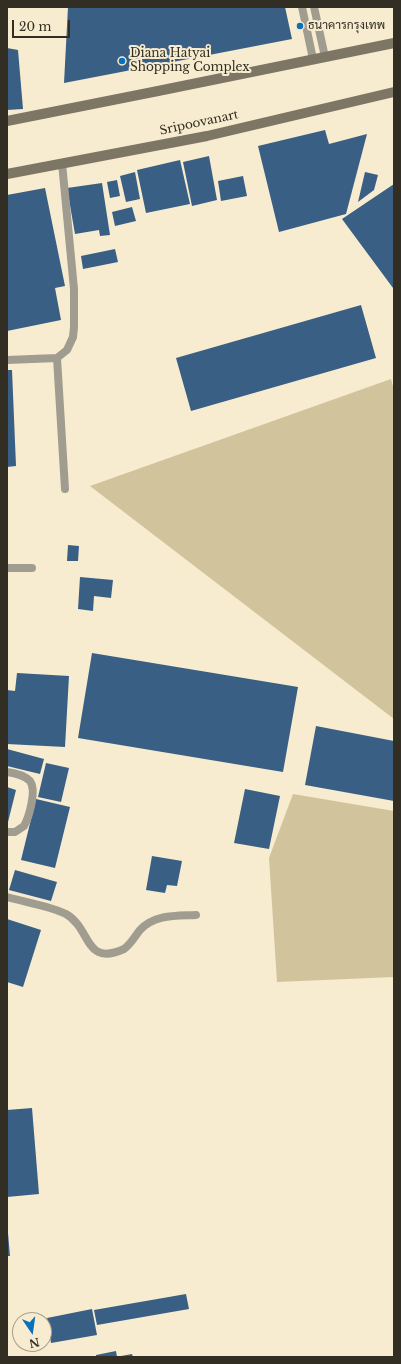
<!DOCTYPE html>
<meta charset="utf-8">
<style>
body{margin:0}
#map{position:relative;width:401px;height:1364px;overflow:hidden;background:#f7eccf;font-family:"Libre Baskerville",serif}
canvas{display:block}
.frame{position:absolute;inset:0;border:8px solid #322e23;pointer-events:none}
.north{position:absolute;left:12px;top:1312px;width:40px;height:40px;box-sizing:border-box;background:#f7eccf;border:1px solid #a8a08a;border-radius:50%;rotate:167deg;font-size:11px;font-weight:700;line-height:16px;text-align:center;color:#322e23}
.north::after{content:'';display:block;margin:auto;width:14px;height:18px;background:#0970bc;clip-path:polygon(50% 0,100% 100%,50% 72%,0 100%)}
.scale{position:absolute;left:12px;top:20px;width:58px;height:18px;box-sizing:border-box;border:2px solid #322e23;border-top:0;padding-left:5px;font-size:12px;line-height:14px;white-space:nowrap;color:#322e23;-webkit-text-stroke:3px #f7eccf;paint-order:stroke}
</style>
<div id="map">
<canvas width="401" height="1364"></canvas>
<div class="frame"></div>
<div class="north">N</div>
<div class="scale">20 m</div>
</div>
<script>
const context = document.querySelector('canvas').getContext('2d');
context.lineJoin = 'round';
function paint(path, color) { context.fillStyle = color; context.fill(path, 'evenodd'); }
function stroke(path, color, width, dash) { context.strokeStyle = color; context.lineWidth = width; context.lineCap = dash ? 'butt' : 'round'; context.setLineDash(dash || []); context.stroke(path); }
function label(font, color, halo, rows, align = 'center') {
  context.font = font + ' "Libre Baskerville",Sarabun,serif'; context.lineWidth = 4; context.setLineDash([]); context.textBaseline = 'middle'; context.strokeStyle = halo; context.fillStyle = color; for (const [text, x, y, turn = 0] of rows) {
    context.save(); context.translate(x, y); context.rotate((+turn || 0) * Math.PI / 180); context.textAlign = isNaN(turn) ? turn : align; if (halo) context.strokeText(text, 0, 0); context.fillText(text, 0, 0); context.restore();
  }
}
paint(new Path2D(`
 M391,379L394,390V719L90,486Z
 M293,794L394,811V977L277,982L269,858Z`), '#d1c39c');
paint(new Path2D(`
 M68,7H285L292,39L64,83Z
 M7,48L18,50L23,109L7,110Z
 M325,130L329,144L367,134L346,214L279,232L258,146Z
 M209,156L217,200L192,206L183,162Z
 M180,160L190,204L146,213L137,170Z
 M135,172L140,199L126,202L120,176Z
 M365,172L378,175L374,190L358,202Z
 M243,176L247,196L221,201L218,181Z
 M117,180L120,196L110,198L107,182Z
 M102,183L110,235L100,236L99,230L75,234L67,188Z
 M394,184V287L393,288L342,219Z
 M45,188L65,286L55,288L61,320L7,331V195Z
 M132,207L136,221L115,226L112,212Z
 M115,249L118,262L83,269L81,256Z
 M361,305L376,358L191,411L176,358Z
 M7,370H12L16,466L7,467Z
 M68,545L79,546L78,561H67Z
 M80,577L113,580L111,598L94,596L93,611L78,609Z
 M92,653L298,687L283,772L78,738Z
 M17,673L69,676L65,747L7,744V690L15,691Z
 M316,726L394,741V801L305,785Z
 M7,749L44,759L40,774L7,766Z
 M46,763L69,768L61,802L38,797Z
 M7,787L16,790L8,822H7Z
 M245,789L280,796L269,849L234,843Z
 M36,799L70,807L55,868L21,860Z
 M152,856L182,861L177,886L167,885L165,893L146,890Z
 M15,870L57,882L51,901L9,890Z
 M7,919L41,930L23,987L7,982Z
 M32,1108L39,1194L7,1197V1110Z
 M7,1233H8L10,1256H7Z
 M186,1294L189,1309L97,1325L94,1310Z
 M92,1309L97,1335L51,1343L47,1318Z
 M116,1351L117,1357H96V1355Z
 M132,1354L133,1357H121V1356Z`), '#395f84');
stroke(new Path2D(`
 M302,7L313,59
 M314,7L325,57
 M57,358L65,489
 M7,360L57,358L67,350L73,337L74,327V289L62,163
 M7,568H32
 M7,772C15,773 24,775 30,781C37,790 29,817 24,826L15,832H7
 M7,897C24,902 51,906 66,914C92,929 84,967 124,949C131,944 135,936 140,930C155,914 177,916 196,915`), '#a19c90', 8);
stroke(new Path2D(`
 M7,121L158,91L394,43
 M7,174L207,136L394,92`), '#7d7665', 10);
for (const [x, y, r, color] of [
 [300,26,4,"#0970bc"],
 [122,61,4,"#0970bc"]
]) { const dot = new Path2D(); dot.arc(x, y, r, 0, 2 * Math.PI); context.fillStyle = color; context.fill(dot); stroke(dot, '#f7eccf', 1.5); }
label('12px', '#322e23', '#f7eccf', [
 ["ธนาคารกรุงเทพ",308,26],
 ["Diana Hatyai",130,54],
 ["Shopping Complex",130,68]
], 'left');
label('12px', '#322e23', '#f7eccf', [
 ["Sripoovanart",199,123,-12]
]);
</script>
